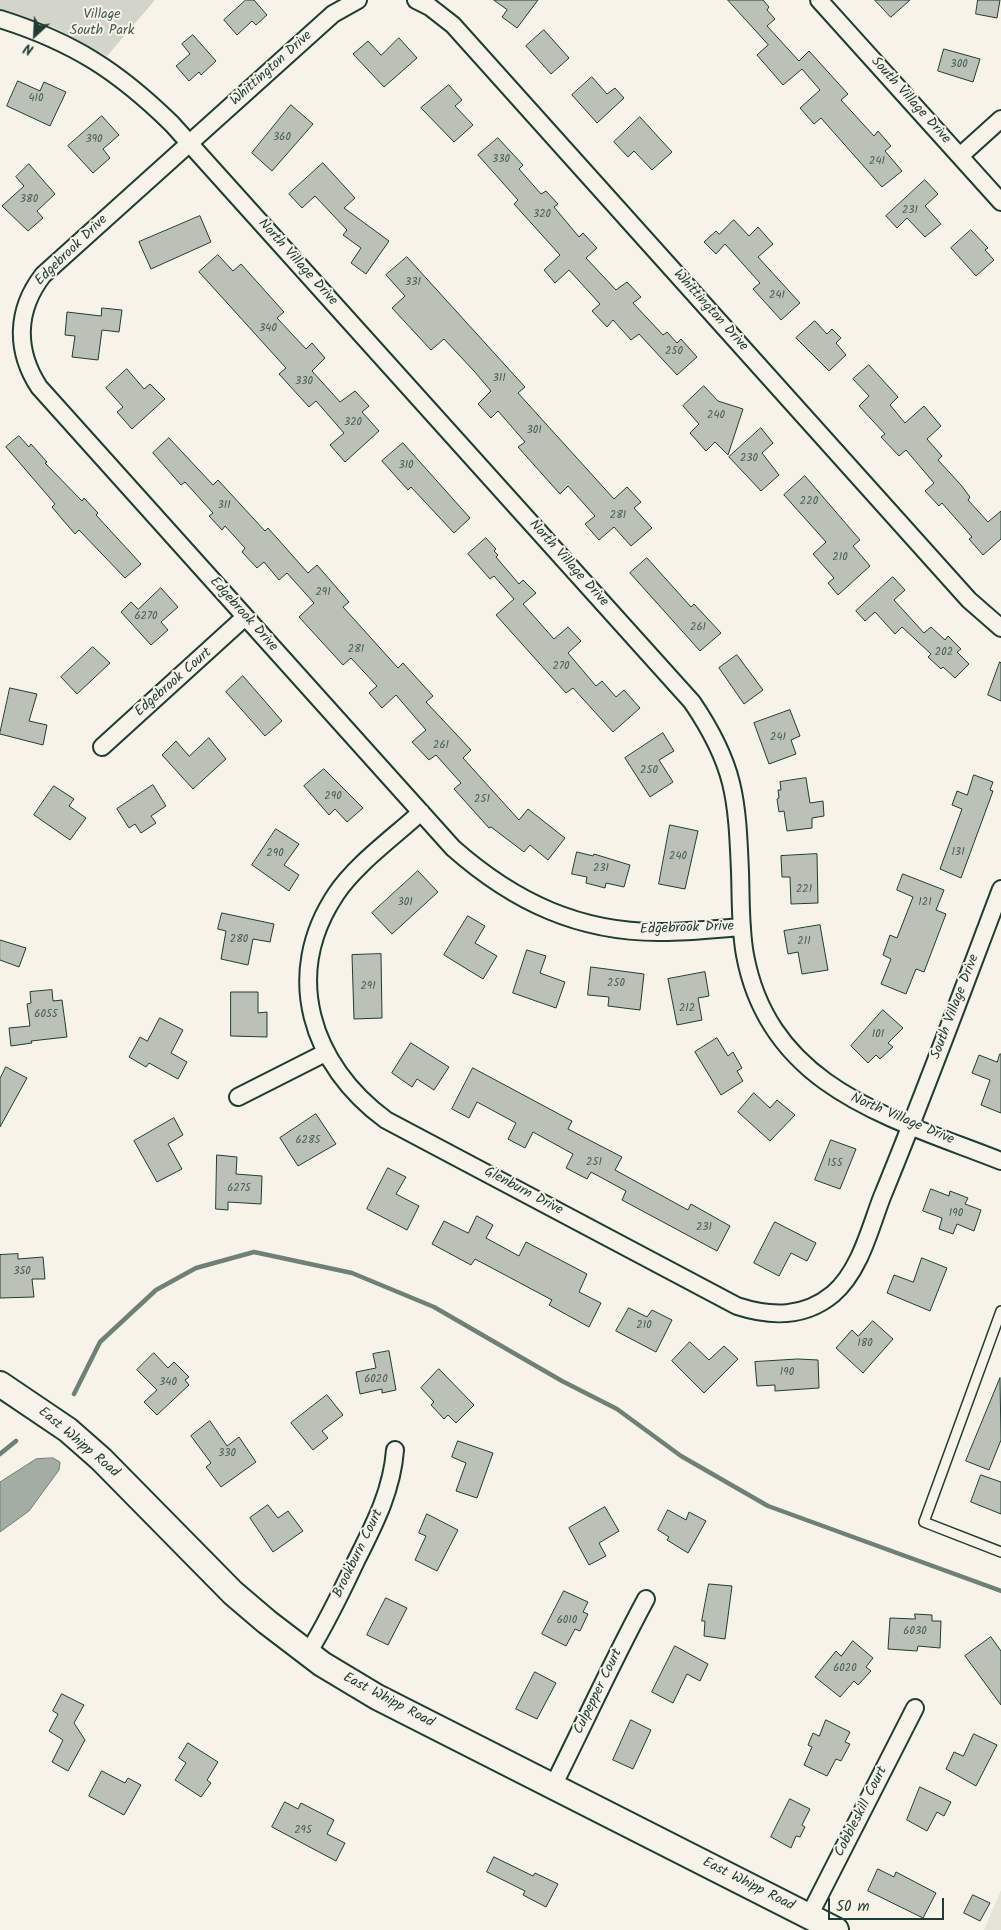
<!DOCTYPE html>
<style>
body{margin:0}
#map{position:relative;width:1001px;height:1930px;overflow:hidden;background:#f7f3e8;font-family:Kalam,sans-serif}
canvas{display:block}
.north{position:absolute;left:10px;top:10px;width:50px;height:50px;-webkit-text-stroke:4px #f7f3e8;paint-order:stroke;rotate:205deg;font-size:14px;font-weight:700;line-height:20px;text-align:center;color:#1f3d34}
.north::after{content:'';display:block;margin:auto;width:18px;height:22px;background:#1f3d34;clip-path:polygon(50% 0,100% 100%,50% 72%,0 100%)}
.scale{position:absolute;left:828px;top:1898px;width:116px;height:22px;box-sizing:border-box;border:2px solid #1f3d34;border-top:0;padding-left:6px;font-size:15px;line-height:18px;white-space:nowrap;color:#1f3d34;-webkit-text-stroke:4px #f7f3e8;paint-order:stroke}
</style>
<div id="map">
<canvas width="1001" height="1930"></canvas>
<div class="north">N</div>
<div class="scale">50 m</div>
</div>
<script>
const context = document.querySelector('canvas').getContext('2d');
context.lineJoin = 'round';
function paint(path, color) { context.fillStyle = color; context.fill(path, 'evenodd'); }
function stroke(path, color, width, dash) { context.strokeStyle = color; context.lineWidth = width; context.lineCap = dash ? 'butt' : 'round'; context.setLineDash(dash || []); context.stroke(path); }
function label(font, color, halo, rows, align = 'center') {
  context.font = font + ' Kalam,sans-serif'; context.lineWidth = 4; context.setLineDash([]); context.textBaseline = 'middle'; context.strokeStyle = halo; context.fillStyle = color; for (const [text, x, y, turn = 0] of rows) {
    context.save(); context.translate(x, y); context.rotate((+turn || 0) * Math.PI / 180); context.textAlign = isNaN(turn) ? turn : align; if (halo) context.strokeText(text, 0, 0); context.fillText(text, 0, 0); context.restore();
  }
}
paint(new Path2D(`
 M1001,1890V1930H984Z`), '#e5e4d9');
paint(new Path2D(`
 M0,0H155L107,56L55,28L0,10Z`), '#d3d5ca');
const water = new Path2D(`
 M53,1458L60,1462L59,1470L29,1511L0,1532V1482L36,1459Z`);
paint(water, '#a4ada3');
stroke(water, '#6f8077', 1);
stroke(new Path2D(`
 M74,1394L100,1342L156,1290L196,1268L254,1252L352,1273L434,1307L562,1381L617,1409L681,1456L768,1506L1001,1591
 M0,1454L16,1441`), '#6f8077', 4.5);
const building = new Path2D(`
 M246,0H254L267,15L256,25L252,21L237,35L224,20Z
 M494,0H538L517,28L502,17L507,10Z
 M728,0H763L769,7L767,10L775,19L767,26L799,61L809,51L848,94L841,100L874,136L878,131L891,146L885,151L902,171L882,187L821,118L814,124L800,108L820,90L802,69L783,85L757,55L768,45Z
 M875,0H910L891,17Z
 M978,0H1000L997,18L976,14Z
 M544,30L569,58L551,74L526,46Z
 M193,35L216,61L201,75L199,72L189,81L176,66L190,54L182,44Z
 M399,38L417,58L384,87L353,54L368,41L381,55Z
 M944,49L980,59L973,82L938,71Z
 M592,77L607,94L615,88L624,98L597,123L572,95Z
 M18,81L40,91L44,82L66,92L50,126L7,106Z
 M449,85L462,100L455,106L473,125L454,142L421,108Z
 M291,105L313,124L272,171L252,153Z
 M102,116L119,135L103,149L110,158L93,173L68,146Z
 M640,117L672,152L652,170L634,151L628,157L614,142Z
 M498,138L523,165L519,169L541,194L546,191L558,204L554,207L579,237L583,233L597,248L586,258L616,290L627,282L641,297L633,303L663,335L667,332L677,343L681,339L697,357L677,375L639,334L631,340L613,320L607,327L592,311L600,304L569,270L555,283L544,270L560,255L514,204L518,200L478,155Z
 M323,163L355,198L344,208L389,241L366,274L351,263L361,248L343,235L347,230L315,196L302,208L289,194Z
 M29,164L55,194L37,211L43,218L28,231L2,206L24,186L16,177Z
 M925,180L938,194L925,206L941,224L925,237L907,218L897,228L886,216Z
 M200,216L211,242L151,269L139,242Z
 M734,220L749,236L758,227L773,244L758,257L800,303L781,320L753,289L760,283L725,244L716,254L704,242L716,231L719,234Z
 M971,230L988,248L985,250L994,260L976,276L951,248Z
 M218,255L233,271L241,264L284,312L277,318L306,349L312,343L325,358L312,371L340,402L355,391L369,406L362,412L379,431L345,462L330,445L344,433L316,401L309,407L279,374L286,368L199,272Z
 M407,257L525,387L518,393L614,499L627,487L641,502L634,508L652,528L631,546L614,527L599,540L585,524L595,516L568,486L560,494L518,447L525,442L498,411L491,418L478,404L491,391L474,371L444,339L431,350L392,308L405,296L386,275Z
 M102,308L122,310L119,332L102,330L98,360L72,357L75,336L65,335L67,312L101,316Z
 M815,321L827,334L832,329L841,338L836,343L846,355L829,371L796,338Z
 M869,365L898,397L890,405L905,423L924,406L941,426L927,439L942,456L938,460L961,485L970,497L968,500L988,522L1001,511V539L983,555L969,539L972,537L942,503L939,506L925,491L934,483L906,450L899,456L881,437L885,434L859,406L869,396L853,379Z
 M127,369L144,389L150,384L165,399L132,429L117,412L123,407L106,388Z
 M704,386L718,401L743,409L728,455L715,442L706,451L690,433L699,424L683,406Z
 M761,428L773,443L762,453L779,475L761,491L729,457Z
 M19,436L29,447L31,444L47,462L45,463L82,501L84,498L98,513L96,515L141,564L125,578L79,530L75,534L62,519L52,507L55,504L6,447Z
 M169,438L213,485L218,480L265,531L268,528L308,573L317,565L349,602L343,607L398,668L403,663L433,696L426,702L471,750L463,758L519,820L528,809L565,838L548,860L530,845L524,852L491,827L489,828L454,789L461,783L436,755L429,760L412,742L426,730L396,695L382,708L369,693L377,686L351,658L343,665L299,617L314,603L287,573L279,580L264,562L257,568L242,552L245,548L225,526L222,530L209,516L213,513L185,482L181,485L153,453Z
 M403,443L470,518L454,533L411,487L408,490L382,461Z
 M805,476L860,540L853,546L870,566L838,595L828,583L834,578L813,554L826,542L784,495Z
 M486,538L496,549L494,551L498,555L496,557L519,584L523,580L536,593L523,604L554,639L568,627L581,641L568,653L596,686L602,681L616,697L624,690L640,708L613,732L573,688L566,693L496,615L514,599L494,576L490,579L468,554Z
 M647,558L691,607L694,604L721,633L700,651L630,573Z
 M893,577L905,590L894,600L924,633L931,627L945,640L948,636L961,649L957,652L969,664L955,678L943,667L941,669L928,657L931,654L902,627L895,634L875,612L865,621L856,611Z
 M161,588L178,607L161,622L168,630L151,645L121,612L131,602L138,609Z
 M93,647L110,663L77,694L61,677Z
 M737,655L763,690L744,704L719,668Z
 M1000,662L1001,663V701L988,695Z
 M243,676L282,721L265,736L226,692Z
 M10,688L37,694L29,721L47,725L43,745L0,734Z
 M790,710L800,736L791,740L796,754L769,764L754,723Z
 M663,733L674,751L659,760L673,782L650,797L625,758Z
 M209,738L226,759L193,789L162,755L176,741L189,756Z
 M324,769L363,808L347,822L335,809L329,815L304,786Z
 M974,775L993,782L990,790L993,791L961,878L940,869L962,809L952,805L957,791L967,795Z
 M806,778L810,803L823,801L824,816L812,818V828L787,831L784,811L779,812L777,799L779,798L778,790H781L780,782Z
 M153,785L166,806L151,816L156,823L141,833L135,824L129,828L117,809Z
 M54,786L74,799L69,806L86,818L70,840L34,815Z
 M670,825L698,831L685,889L659,884Z
 M276,829L299,844L284,865L299,875L289,891L252,865Z
 M577,852L593,856L594,854L630,865L624,887L606,883L605,888L586,883L587,877L572,874Z
 M817,854L818,903L791,904L790,877H782L781,856Z
 M418,871L438,892L392,934L372,913Z
 M903,874L944,890L936,910L946,914L924,972L916,969L906,994L881,984L891,959L883,955L890,935L897,938L913,897L897,890Z
 M222,913L274,924L270,942L253,939L248,965L221,959L226,931L218,929Z
 M468,916L485,926L475,943L497,956L483,979L444,955Z
 M820,925L828,970L802,974L798,952L788,954L784,931Z
 M0,940L26,948L19,967L0,960Z
 M527,950L546,956L540,973L565,982L556,1008L513,993Z
 M381,954L382,1018L354,1019L352,955Z
 M591,967L644,974L640,1010L608,1006L609,997L588,995Z
 M705,972L709,996L698,998L702,1020L677,1025L668,979Z
 M52,990L53,1001L62,1000L67,1037L31,1041L32,1043L11,1046L9,1028L30,1026L27,1004L31,1003L30,992Z
 M231,992H258V1013L267,1012V1037L231,1036Z
 M883,1010L903,1028L888,1043L893,1047L880,1059L876,1055L868,1063L851,1046Z
 M160,1018L183,1030L171,1053L187,1062L178,1079L149,1063L146,1067L129,1057L140,1037L147,1041Z
 M717,1038L728,1056L733,1052L742,1068L737,1071L743,1081L721,1095L695,1052Z
 M411,1043L449,1067L434,1090L417,1079L412,1087L392,1073Z
 M1000,1054H1001V1113L981,1105L990,1080L972,1073L979,1055L997,1062Z
 M6,1067L27,1078L0,1127V1079Z
 M473,1068L572,1121L568,1129L622,1157L615,1170L688,1210L691,1204L730,1226L717,1251L622,1200L626,1191L591,1172L587,1179L566,1168L573,1154L533,1132L525,1148L508,1139L516,1123L477,1102L469,1118L452,1109Z
 M754,1093L770,1108L777,1100L795,1115L770,1141L738,1112Z
 M316,1114L336,1144L298,1166L280,1138Z
 M174,1118L183,1135L168,1144L182,1169L157,1182L134,1141Z
 M831,1140L856,1149L840,1189L815,1180Z
 M217,1155L237,1157L236,1174L262,1176L261,1204L228,1202V1210L216,1209Z
 M388,1168L406,1177L396,1194L419,1206L407,1230L367,1209Z
 M931,1189L949,1196L950,1191L968,1198L965,1204L981,1210L974,1231L957,1224L953,1234L939,1229L942,1218L923,1211Z
 M477,1216L493,1225L486,1238L519,1256L526,1242L587,1274L579,1292L601,1303L589,1327L549,1305L552,1300L475,1259L471,1265L432,1244L444,1221L468,1233Z
 M775,1222L816,1243L807,1261L791,1253L779,1276L754,1263Z
 M18,1254V1259L43,1257L45,1279H32L34,1297L0,1298V1255Z
 M922,1258L947,1268L930,1311L887,1293L894,1275L913,1282Z
 M629,1308L647,1317L652,1310L672,1320L656,1352L616,1331Z
 M873,1321L893,1339L863,1373L836,1348L852,1330L858,1336Z
 M690,1342L709,1360L724,1346L738,1359L704,1393L672,1361Z
 M389,1351L396,1390L382,1393V1389L360,1394L356,1372L376,1368L373,1354Z
 M154,1353L168,1368L174,1362L189,1377L185,1380L189,1385L157,1415L144,1402L157,1390L137,1370Z
 M798,1359L818,1360L819,1388L775,1391V1385L757,1386L755,1362Z
 M439,1369L474,1405L456,1423L448,1415L444,1419L431,1405L434,1402L421,1388Z
 M1000,1378L1001,1440L989,1470L966,1461Z
 M327,1395L343,1415L322,1431L328,1438L313,1450L291,1423Z
 M210,1421L227,1446L239,1437L256,1462L221,1487L206,1467L211,1463L191,1436Z
 M458,1441L493,1453L477,1498L456,1491L466,1463L452,1457Z
 M981,1475L1001,1482V1514L971,1502Z
 M268,1505L278,1518L288,1511L303,1531L273,1552L250,1518Z
 M605,1507L619,1531L599,1543L606,1556L589,1565L569,1528Z
 M668,1510L686,1520L689,1512L706,1521L688,1553L667,1540L669,1537L658,1530Z
 M427,1514L458,1530L437,1571L415,1560L426,1536L419,1533Z
 M709,1584L732,1586L725,1639L704,1636L705,1621H702Z
 M564,1591L588,1602L583,1612L588,1614L580,1631L575,1629L566,1646L542,1634Z
 M386,1598L407,1608L388,1645L367,1635Z
 M915,1614L932,1615V1621H941L940,1648L918,1646L917,1651L888,1649L890,1618L915,1619Z
 M991,1637L1001,1651V1705L965,1656Z
 M853,1641L873,1658L866,1667L871,1671L858,1685L854,1681L840,1697L815,1677L836,1651L841,1656Z
 M675,1646L708,1664L700,1681L687,1674L673,1703L652,1692Z
 M535,1672L556,1683L537,1719L516,1709Z
 M62,1694L84,1705L74,1723L85,1740L68,1771L52,1762L63,1740L49,1731L58,1714L53,1711Z
 M631,1720L651,1730L633,1769L613,1760Z
 M826,1720L850,1732L845,1742L850,1744L841,1761L836,1759L827,1776L804,1765L812,1747L808,1745L813,1733L819,1736Z
 M974,1734L997,1745L976,1786L946,1769L954,1752L963,1756Z
 M188,1743L218,1762L207,1780L211,1783L201,1797L175,1780L186,1763L179,1758Z
 M102,1771L125,1783L128,1778L141,1785L124,1815L89,1796Z
 M920,1787L951,1802L944,1816L937,1812L927,1831L907,1820Z
 M790,1799L810,1809L802,1825L805,1827L800,1837L796,1836L791,1848L771,1837Z
 M285,1802L298,1809L301,1803L334,1820L327,1834L345,1843L336,1861L272,1827Z
 M494,1857L533,1876L535,1873L558,1884L546,1907L523,1895L525,1891L487,1872Z
 M878,1869L894,1877L896,1872L936,1893L923,1918L868,1891Z
 M973,1895L990,1903L980,1921L964,1913Z`);
paint(building, '#bbc1b6');
stroke(building, '#1f3d34', 1);
const service = new Path2D(`
 M1001,1311L924,1522L1001,1552`);
const minor = new Path2D(`
 M358,0L333,14L43,275C16,310 15,350 39,387L453,848C514,902 580,933 662,932C689,932 716,929 742,927
 M416,0L430,7L453,25L969,600L1001,628
 M819,0L1001,202
 M0,19C73,42 118,71 172,124L692,702C735,765 737,798 740,872C741,899 740,928 745,955C770,1089 892,1118 1001,1161
 M960,156L1001,119
 M102,747L245,617
 M421,812C394,837 356,864 336,894C282,975 311,1065 386,1120L737,1306C771,1317 804,1318 833,1294C860,1271 870,1228 882,1197C924,1095 962,992 1001,889
 M238,1097L325,1053
 M308,1653C326,1624 341,1593 356,1561C374,1525 392,1491 395,1450
 M553,1786C584,1724 613,1660 646,1599
 M809,1916L915,1708`);
const secondary = new Path2D(`
 M0,1384L68,1430L101,1459L233,1593L267,1622L322,1664L377,1697L836,1930`);
stroke(service, '#1f3d34', 12);
stroke(minor, '#1f3d34', 20);
stroke(secondary, '#1f3d34', 28);
stroke(service, '#f7f3e8', 9);
stroke(minor, '#f7f3e8', 16);
stroke(secondary, '#f7f3e8', 24);
label('11px', '#465e54', null, [
 ["300",959,65],
 ["410",36,99],
 ["360",282,138],
 ["390",94,140],
 ["330",501,160],
 ["241",877,162],
 ["380",29,200],
 ["231",910,211],
 ["320",542,215],
 ["331",413,283],
 ["241",777,296],
 ["340",268,329],
 ["250",674,352],
 ["311",499,379],
 ["330",304,382],
 ["240",716,416],
 ["320",353,423],
 ["301",534,431],
 ["230",749,459],
 ["310",406,466],
 ["220",809,502],
 ["311",224,506],
 ["281",618,516],
 ["210",840,558],
 ["291",323,593],
 ["6270",146,617],
 ["261",698,628],
 ["281",356,650],
 ["202",944,653],
 ["270",561,667],
 ["241",778,738],
 ["261",441,746],
 ["250",649,771],
 ["290",333,797],
 ["251",482,800],
 ["131",958,853],
 ["290",275,854],
 ["240",678,857],
 ["231",601,869],
 ["221",804,890],
 ["301",405,903],
 ["121",925,903],
 ["280",239,940],
 ["211",804,942],
 ["250",616,984],
 ["291",368,987],
 ["212",687,1009],
 ["6055",46,1015],
 ["101",878,1035],
 ["6285",308,1141],
 ["251",594,1163],
 ["155",835,1164],
 ["6275",239,1189],
 ["190",956,1214],
 ["231",704,1228],
 ["350",22,1272],
 ["210",644,1326],
 ["180",865,1344],
 ["190",787,1373],
 ["6020",376,1380],
 ["340",168,1383],
 ["330",227,1454],
 ["6010",567,1621],
 ["6030",915,1632],
 ["6020",845,1669],
 ["295",303,1831]
]);
label('14px', '#435b52', '#f7f3e8', [
 ["Village",102,16],
 ["South Park",102,32]
]);
label('14px', '#1f3d34', '#f7f3e8', [
 ["Whittington Drive",272,69,-42],
 ["South Village Drive",910,101,48],
 ["Edgebrook Drive",72,251,-44],
 ["North Village Drive",297,263,48],
 ["Whittington Drive",710,311,48],
 ["North Village Drive",568,564,48],
 ["Edgebrook Drive",243,615,48],
 ["Edgebrook Court",174,683,-41],
 ["Edgebrook Drive",687,929,-2],
 ["South Village Drive",956,1007,-69],
 ["North Village Drive",902,1120,23],
 ["Glenburn Drive",523,1192,28],
 ["East Whipp Road",78,1443,40],
 ["Brookburn Court",359,1554,-64],
 ["Culpepper Court",599,1692,-64],
 ["East Whipp Road",388,1701,28],
 ["Cobbleskill Court",862,1812,-63],
 ["East Whipp Road",748,1885,27]
]);
</script>
